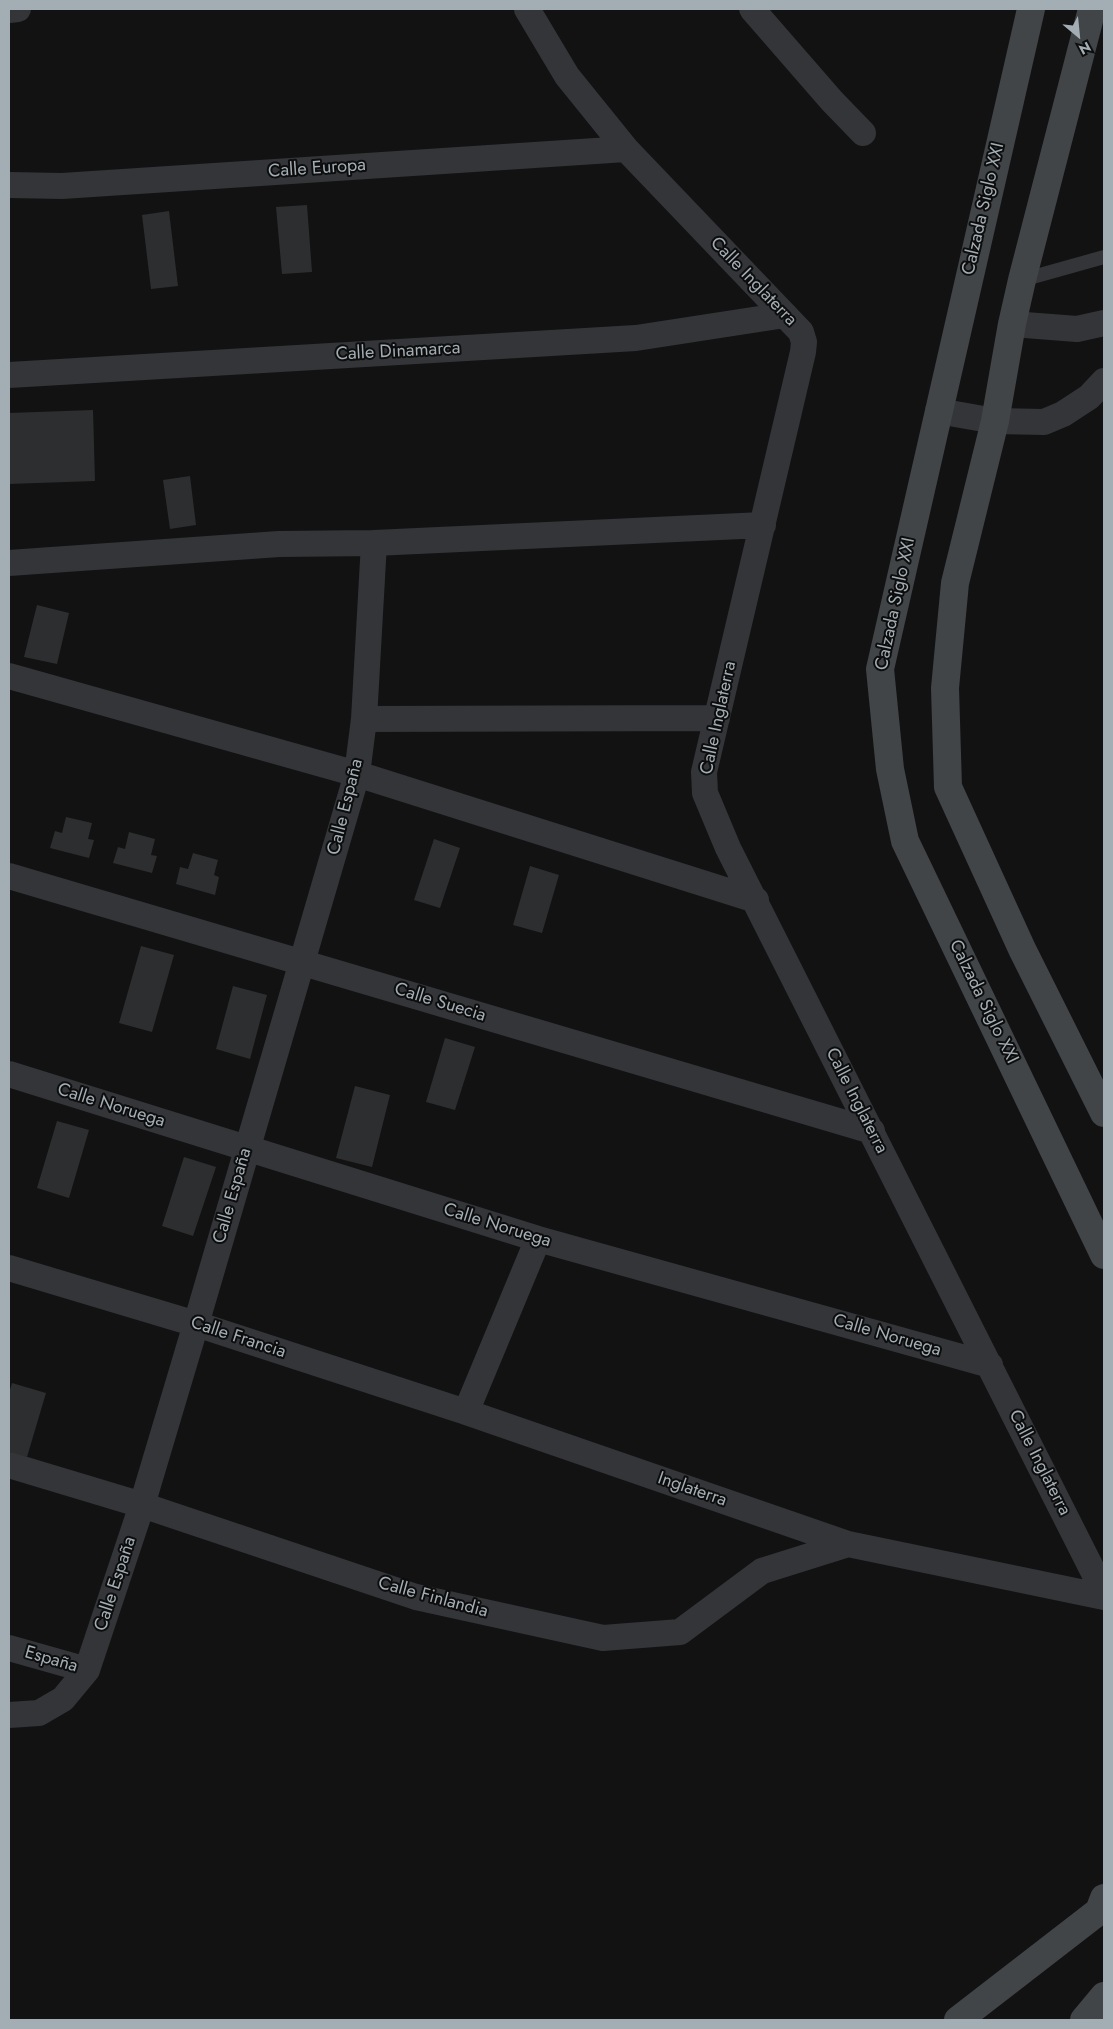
<!DOCTYPE html>
<meta charset="utf-8">
<style>
body{margin:0}
#map{position:relative;width:1113px;height:2029px;overflow:hidden;background:#121213;font-family:Jost,sans-serif}
canvas{display:block}
.frame{position:absolute;inset:0;border:10px solid #a3aeb4;pointer-events:none}
.north{position:absolute;left:1053px;top:10px;width:50px;height:50px;-webkit-text-stroke:4px #0d0d0e;paint-order:stroke;rotate:152deg;font-size:14px;font-weight:700;line-height:20px;text-align:center;color:#a3aeb4}
.north::after{content:'';display:block;margin:auto;width:18px;height:22px;background:#a3aeb4;clip-path:polygon(50% 0,100% 100%,50% 72%,0 100%)}
</style>
<div id="map">
<canvas width="1113" height="2029"></canvas>
<div class="frame"></div>
<div class="north">N</div>
</div>
<script>
const context = document.querySelector('canvas').getContext('2d');
context.lineJoin = 'round';
function paint(path, color) { context.fillStyle = color; context.fill(path, 'evenodd'); }
function stroke(path, color, width, dash) { context.strokeStyle = color; context.lineWidth = width; context.lineCap = dash ? 'butt' : 'round'; context.setLineDash(dash || []); context.stroke(path); }
function label(font, color, halo, rows, align = 'center') {
  context.font = font + ' Jost,sans-serif'; context.lineWidth = 4; context.setLineDash([]); context.textBaseline = 'middle'; context.strokeStyle = halo; context.fillStyle = color; for (const [text, x, y, turn = 0] of rows) {
    context.save(); context.translate(x, y); context.rotate((+turn || 0) * Math.PI / 180); context.textAlign = isNaN(turn) ? turn : align; if (halo) context.strokeText(text, 0, 0); context.fillText(text, 0, 0); context.restore();
  }
}
paint(new Path2D(`
 M307,205L312,272L282,274L276,207Z
 M169,211L178,286L151,289L142,215Z
 M93,410L95,481L9,484V413Z
 M190,476L196,525L170,529L163,480Z
 M37,605L69,613L57,664L24,657Z
 M66,817L92,823L88,839L94,840L89,858L50,848L55,831L62,833Z
 M129,832L155,839L151,855L157,856L152,873L113,863L118,847L125,849Z
 M434,839L460,848L440,908L414,900Z
 M193,853L218,860L214,875L219,877L215,895L176,884L180,867L188,869Z
 M530,866L559,875L542,933L513,925Z
 M141,946L174,955L152,1032L119,1023Z
 M233,986L267,995L250,1059L216,1049Z
 M445,1038L475,1047L455,1110L426,1102Z
 M355,1086L390,1095L372,1167L336,1158Z
 M57,1121L89,1130L69,1198L37,1188Z
 M184,1157L216,1167L193,1236L162,1226Z
 M12,1383L46,1393L27,1457L9,1452V1393Z`), '#2d2e2f');
stroke(new Path2D(`
 M1022,280L1104,257`), '#333538', 14);
stroke(new Path2D(`
 M527,9L567,76L626,149L801,332L804,342L803,352L704,772L705,793L728,848L1104,1593
 M752,9L832,101L863,133
 M9,10L18,9
 M9,185L62,186L626,149
 M1012,324L1077,329L1104,323
 M9,375L636,338L785,315
 M938,411L995,421L1044,422L1063,414L1089,397L1104,381
 M374,543L763,525
 M9,563L279,544L374,543L364,719L357,774L196,1324L142,1505L87,1670L63,1699L39,1713L9,1715
 M9,676L357,774L756,900
 M364,719L717,718
 M9,876L872,1131
 M9,1074L538,1239L990,1365
 M538,1239L466,1412L848,1544L1104,1597
 M9,1268L196,1324L466,1412
 M9,1465L142,1505L416,1597L603,1638L680,1632L762,1571L848,1544
 M9,1648L87,1670`), '#333538', 26);
stroke(new Path2D(`
 M1031,9L880,669L890,769L905,841L1104,1255
 M1092,9L1022,280L1012,324L995,421L955,583L945,688L948,787L1022,949L1104,1113
 M958,2020L1099,1911L1104,1898
 M1084,2020L1104,1996`), '#414548', 28);
label('18px', '#a3aeb4', '#0d0d0e', [
 ["Calle Europa",317,169,-4],
 ["Calzada Siglo XXI",984,209,-77],
 ["Calle Inglaterra",753,282,46],
 ["Calle Dinamarca",398,352,-3],
 ["Calzada Siglo XXI",896,604,-78],
 ["Calle Inglaterra",719,718,-78],
 ["Calle España",346,807,-76],
 ["Calzada Siglo XXI",983,1002,64],
 ["Calle Suecia",440,1003,17],
 ["Calle Inglaterra",856,1101,63],
 ["Calle Noruega",111,1106,17],
 ["Calle España",233,1196,-74],
 ["Calle Noruega",497,1226,17],
 ["Calle Noruega",887,1336,16],
 ["Calle Francia",238,1338,18],
 ["Calle Inglaterra",1039,1463,63],
 ["Inglaterra",692,1490,19],
 ["Calle España",116,1584,-72],
 ["Calle Finlandia",433,1598,15],
 ["España",51,1660,16]
]);
</script>
